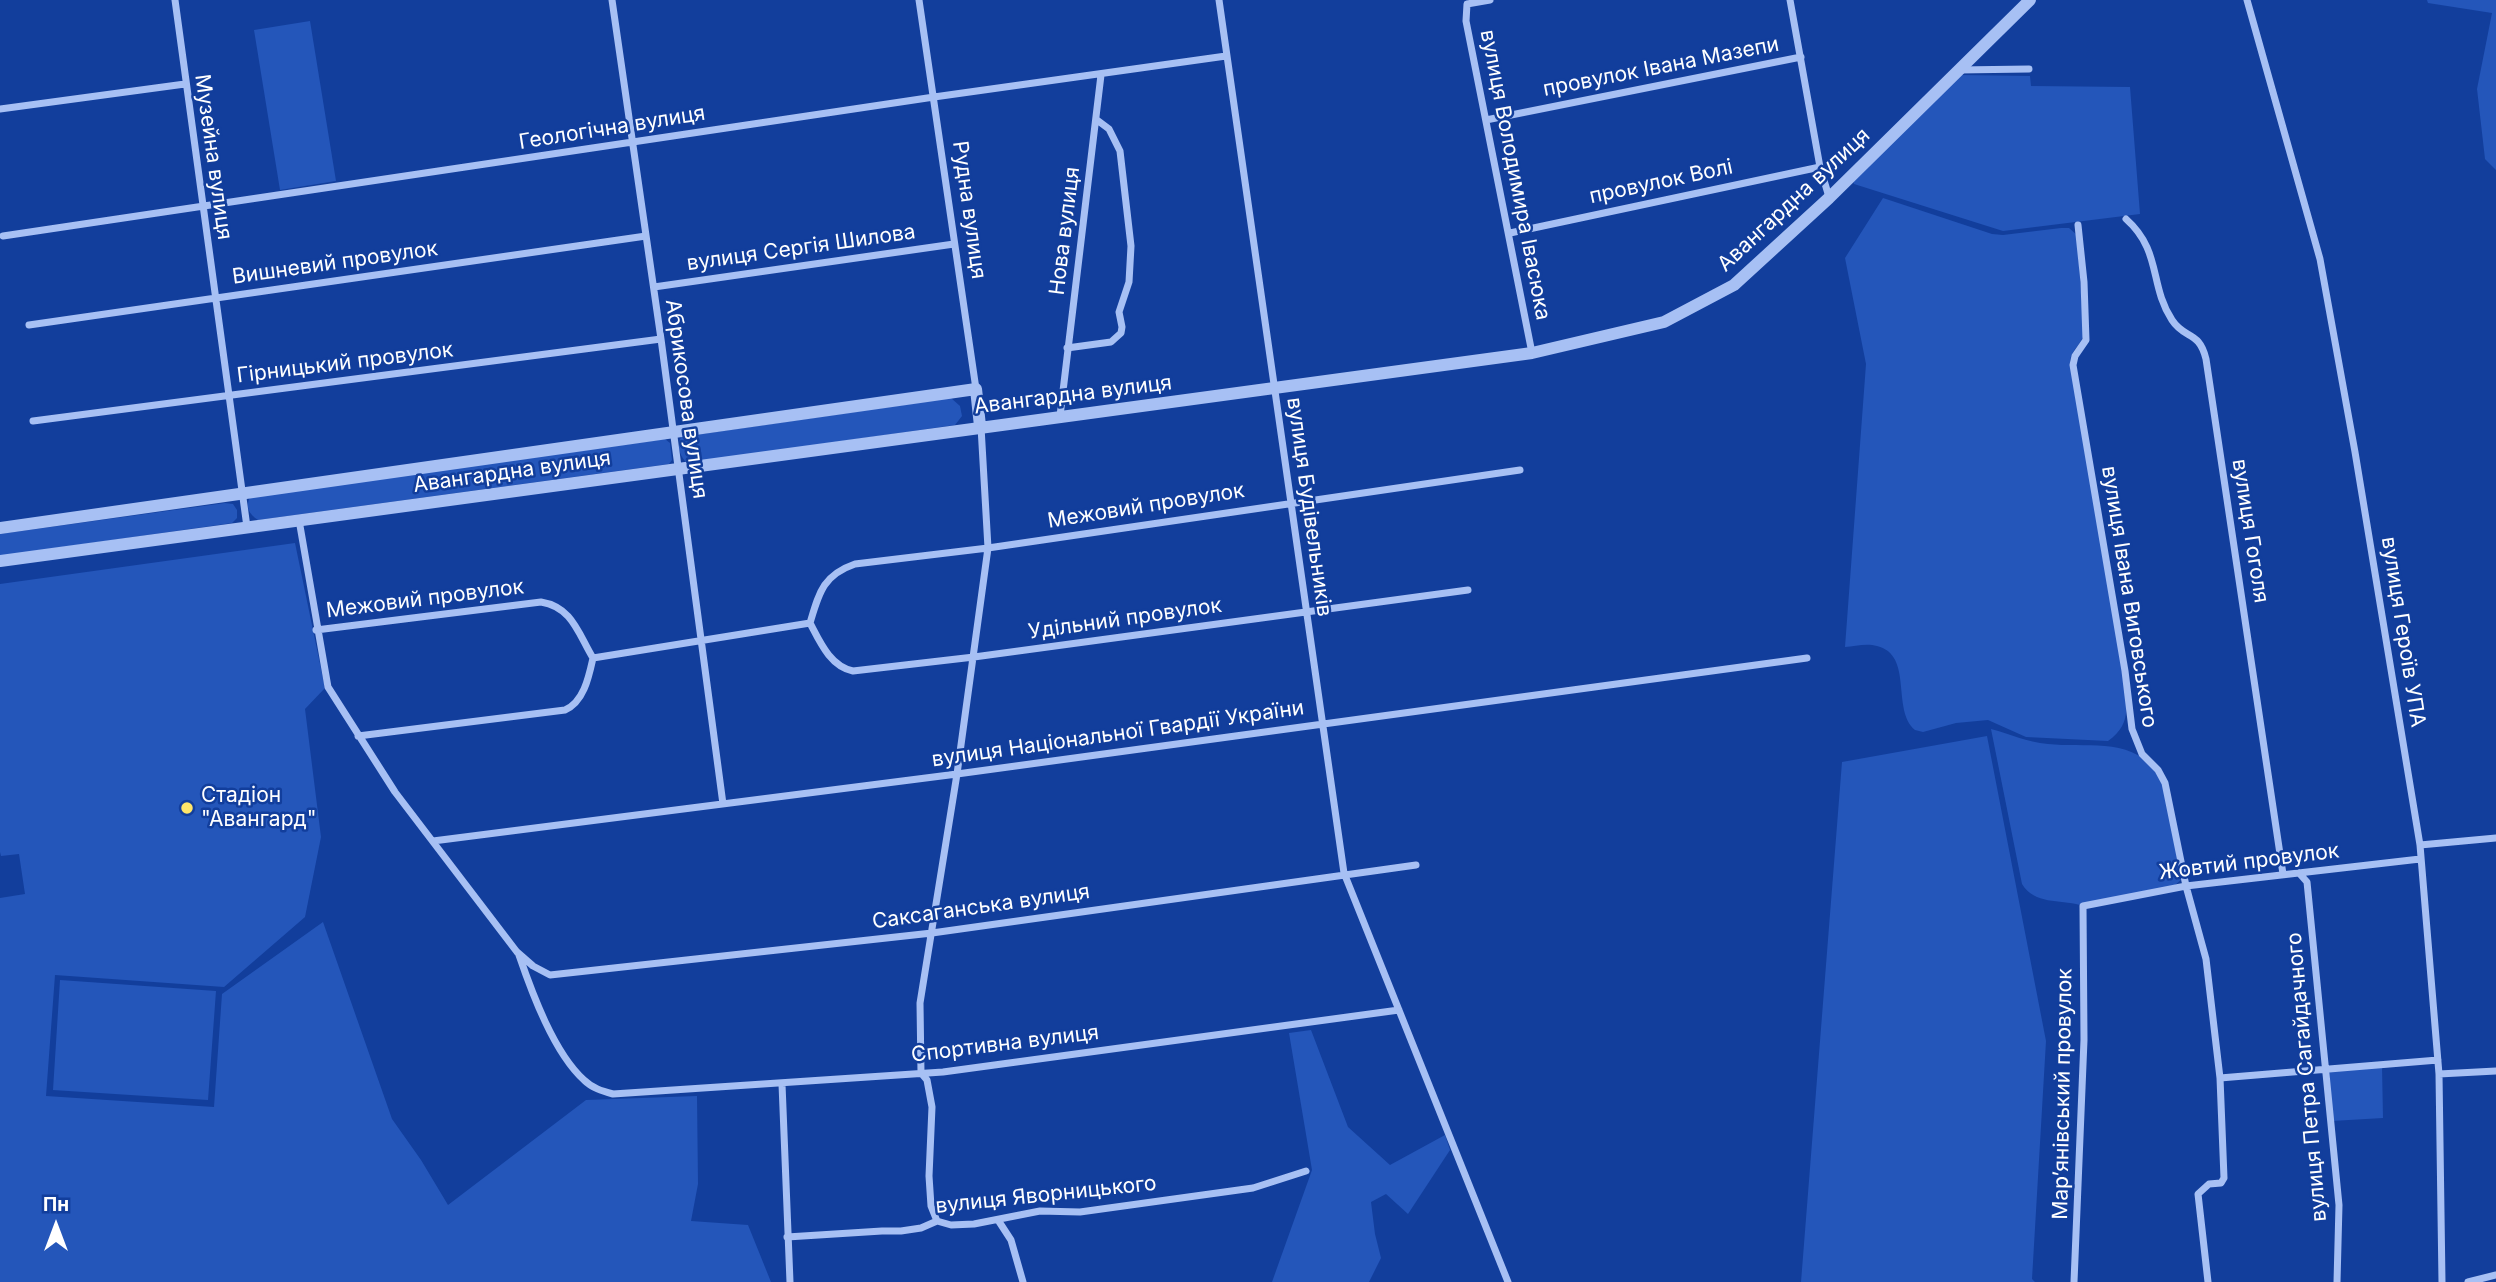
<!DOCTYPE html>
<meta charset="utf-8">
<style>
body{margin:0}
#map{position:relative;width:2496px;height:1282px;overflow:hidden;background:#123e9c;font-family:Inter,sans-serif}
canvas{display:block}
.north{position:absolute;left:21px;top:1191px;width:70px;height:70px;-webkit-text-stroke:5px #123e9c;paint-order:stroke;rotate:0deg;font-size:19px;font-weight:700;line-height:28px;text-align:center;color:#fff}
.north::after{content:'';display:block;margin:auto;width:24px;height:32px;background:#fff;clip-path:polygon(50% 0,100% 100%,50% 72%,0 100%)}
</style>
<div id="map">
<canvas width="2496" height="1282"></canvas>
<div class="north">Пн</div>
</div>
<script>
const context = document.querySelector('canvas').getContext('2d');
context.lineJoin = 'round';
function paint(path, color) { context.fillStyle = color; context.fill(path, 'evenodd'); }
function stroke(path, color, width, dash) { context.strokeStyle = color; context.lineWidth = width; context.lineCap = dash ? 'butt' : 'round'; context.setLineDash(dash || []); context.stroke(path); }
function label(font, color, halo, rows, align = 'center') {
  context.font = font + ' Inter,sans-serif'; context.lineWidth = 5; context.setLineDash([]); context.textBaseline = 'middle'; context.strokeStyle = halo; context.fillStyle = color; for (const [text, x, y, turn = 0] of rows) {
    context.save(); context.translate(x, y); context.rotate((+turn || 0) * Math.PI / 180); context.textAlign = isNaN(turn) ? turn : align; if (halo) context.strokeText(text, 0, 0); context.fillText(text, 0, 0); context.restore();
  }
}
paint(new Path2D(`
 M2427,0H2496V170L2485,159L2477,89L2492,13L2428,3Z
 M310,21L336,181L280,190L254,30Z
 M1960,75L2030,76L2031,86L2130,87L2140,214L2003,231L1854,184L1853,181Z
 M1883,198L1992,234L2003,235L2061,228H2069L2077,235L2084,334C2081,345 2071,350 2070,361L2123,671C2125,700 2135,722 2108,741L2026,737L1988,720L1956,723L1923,732L1915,730C1891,710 1914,655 1877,646C1867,643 1855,646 1845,647L1866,364L1845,258Z
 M951,398L960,406L962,416L955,425L689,463L685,461C679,454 677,445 681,437Z
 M665,439L670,443L672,460L669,464L258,520C249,514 245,507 250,497Z
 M225,503L233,504L237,510V518L232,523L0,556V534Z
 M295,543L325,688L305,709L321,837L305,917L224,987L55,975L46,1096L214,1107L222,994L323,922L392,1119L421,1160L448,1205L586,1100L697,1096L698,1184L691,1221L748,1225L771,1282H0V898L25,894L19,854L1,856L0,852V584Z
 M1991,729C2011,734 2026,742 2048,744C2084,748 2128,737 2155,769C2171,789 2177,852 2182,879L2174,886L2080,905C2059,899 2035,905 2022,884Z
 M1987,736L2046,1041L2032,1279L2035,1282H1801L1842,762Z
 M60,980L216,991L208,1100L53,1090Z
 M1311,1030L1348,1127L1390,1165L1445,1135L1450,1150L1408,1214L1386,1194L1371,1202L1375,1234L1381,1258L1369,1282H1272L1312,1170L1289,1033Z
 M2382,1066L2383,1118L2332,1121L2329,1070Z`), '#2456ba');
stroke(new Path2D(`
 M175,0L247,527
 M612,0L661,339L723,804
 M919,0L976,389
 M1219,0L1344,873L1508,1282
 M1490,0L1467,4L1466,21L1532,353
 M1790,0L1820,167L1829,197
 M2247,0L2320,259L2355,452L2420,845L2439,1074L2442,1282
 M1958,70L2029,69
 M0,109L185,84
 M1486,120L1801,57
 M2126,219C2162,251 2149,285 2172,320C2185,340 2199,330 2206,359L2283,874
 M2078,225L2084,282L2086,340L2075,356L2073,365L2125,671L2132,729L2142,754L2158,770L2165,783L2186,886L2206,959L2220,1078L2224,1178L2221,1183L2209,1184L2198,1194L2208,1282
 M1510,233L1820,167
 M3,236L934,97L1226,56
 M654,287L954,244
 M29,325L646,236
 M1067,348L1111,342L1121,333L1122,327L1119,312L1129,282L1131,246L1120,151L1109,129L1097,120
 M1060,416L1101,75
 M33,421L661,339
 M299,520L328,687L395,792L517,952L533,966L550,975L932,933L1416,865
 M810,623C819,593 823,575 855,564L988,548L1520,470
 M810,623C820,642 830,666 853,671L974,657L1468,590
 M316,630L541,602C572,607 578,633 593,658
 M593,658L810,623
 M358,736L565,710C584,702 589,676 593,658
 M433,841L957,774L1807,658
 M2420,845L2496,838
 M2299,873L2307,882L2339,1205L2337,1282
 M519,955C532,993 554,1053 584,1080C592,1088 602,1091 613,1094L943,1072L1399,1010
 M2439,1074L2496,1071
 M2220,1078L2438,1060
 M782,1084L790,1282
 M998,1220L1011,1240L1023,1282
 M937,1221L931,1206L929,1176L932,1107L927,1080L921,1073L920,1003L957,774L988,548L981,427
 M787,1237L882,1231H901L921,1228L937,1221L951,1225L974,1224L1040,1211L1080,1212L1253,1188L1306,1171
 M2074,1282L2084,1040L2083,906L2186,886L2420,859
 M2468,1282L2496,1275`), '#a7c0f4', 7);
stroke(new Path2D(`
 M0,528L976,389L980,426
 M0,561L1532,353L1664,322L1734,285L1829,198L2030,0`), '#a7c0f4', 12);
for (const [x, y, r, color] of [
 [187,808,7,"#ffe66a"]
]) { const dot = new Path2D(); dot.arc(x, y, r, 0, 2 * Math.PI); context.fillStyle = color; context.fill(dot); stroke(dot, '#123e9c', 2.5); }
label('21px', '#fff', '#123e9c', [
 ["провулок Івана Мазепи",1661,67,-11],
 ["Геологічна вулиця",612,128,-9],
 ["Музейна вулиця",213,157,82],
 ["вулиця Володимира Івасюка",1515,175,79],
 ["провулок Волі",1661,182,-12],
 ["Авангардна вулиця",1794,200,-43],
 ["Рудна вулиця",969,210,82],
 ["Нова вулиця",1065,231,-83],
 ["вулиця Сергія Шилова",801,248,-8],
 ["Вишневий провулок",335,263,-8],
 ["Гірницький провулок",345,363,-7],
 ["Авангардна вулиця",1073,395,-7],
 ["Абрикосова вулиця",686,399,82],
 ["Авангардна вулиця",512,472,-8],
 ["Межовий провулок",1146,506,-9],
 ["вулиця Будівельників",1309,507,82],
 ["вулиця Гоголя",2250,531,81],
 ["вулиця Івана Виговського",2129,597,81],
 ["Межовий провулок",425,599,-7],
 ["Удільний провулок",1125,619,-8],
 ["вулиця Героїв УПА",2403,632,81],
 ["вулиця Національної Гвардії України",1118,734,-8],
 ["Жовтий провулок",2249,862,-7],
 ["Саксаганська вулиця",981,907,-8],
 ["Спортивна вулиця",1005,1044,-7],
 ["вулиця Петра Сагайдачного",2307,1077,-95],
 ["Марʼянівський провулок",2063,1094,-89],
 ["вулиця Яворницького",1046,1195,-6]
]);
label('21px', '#fff', '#123e9c', [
 ["Стадіон",201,796],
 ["\"Авангард\"",201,820]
], 'left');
</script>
